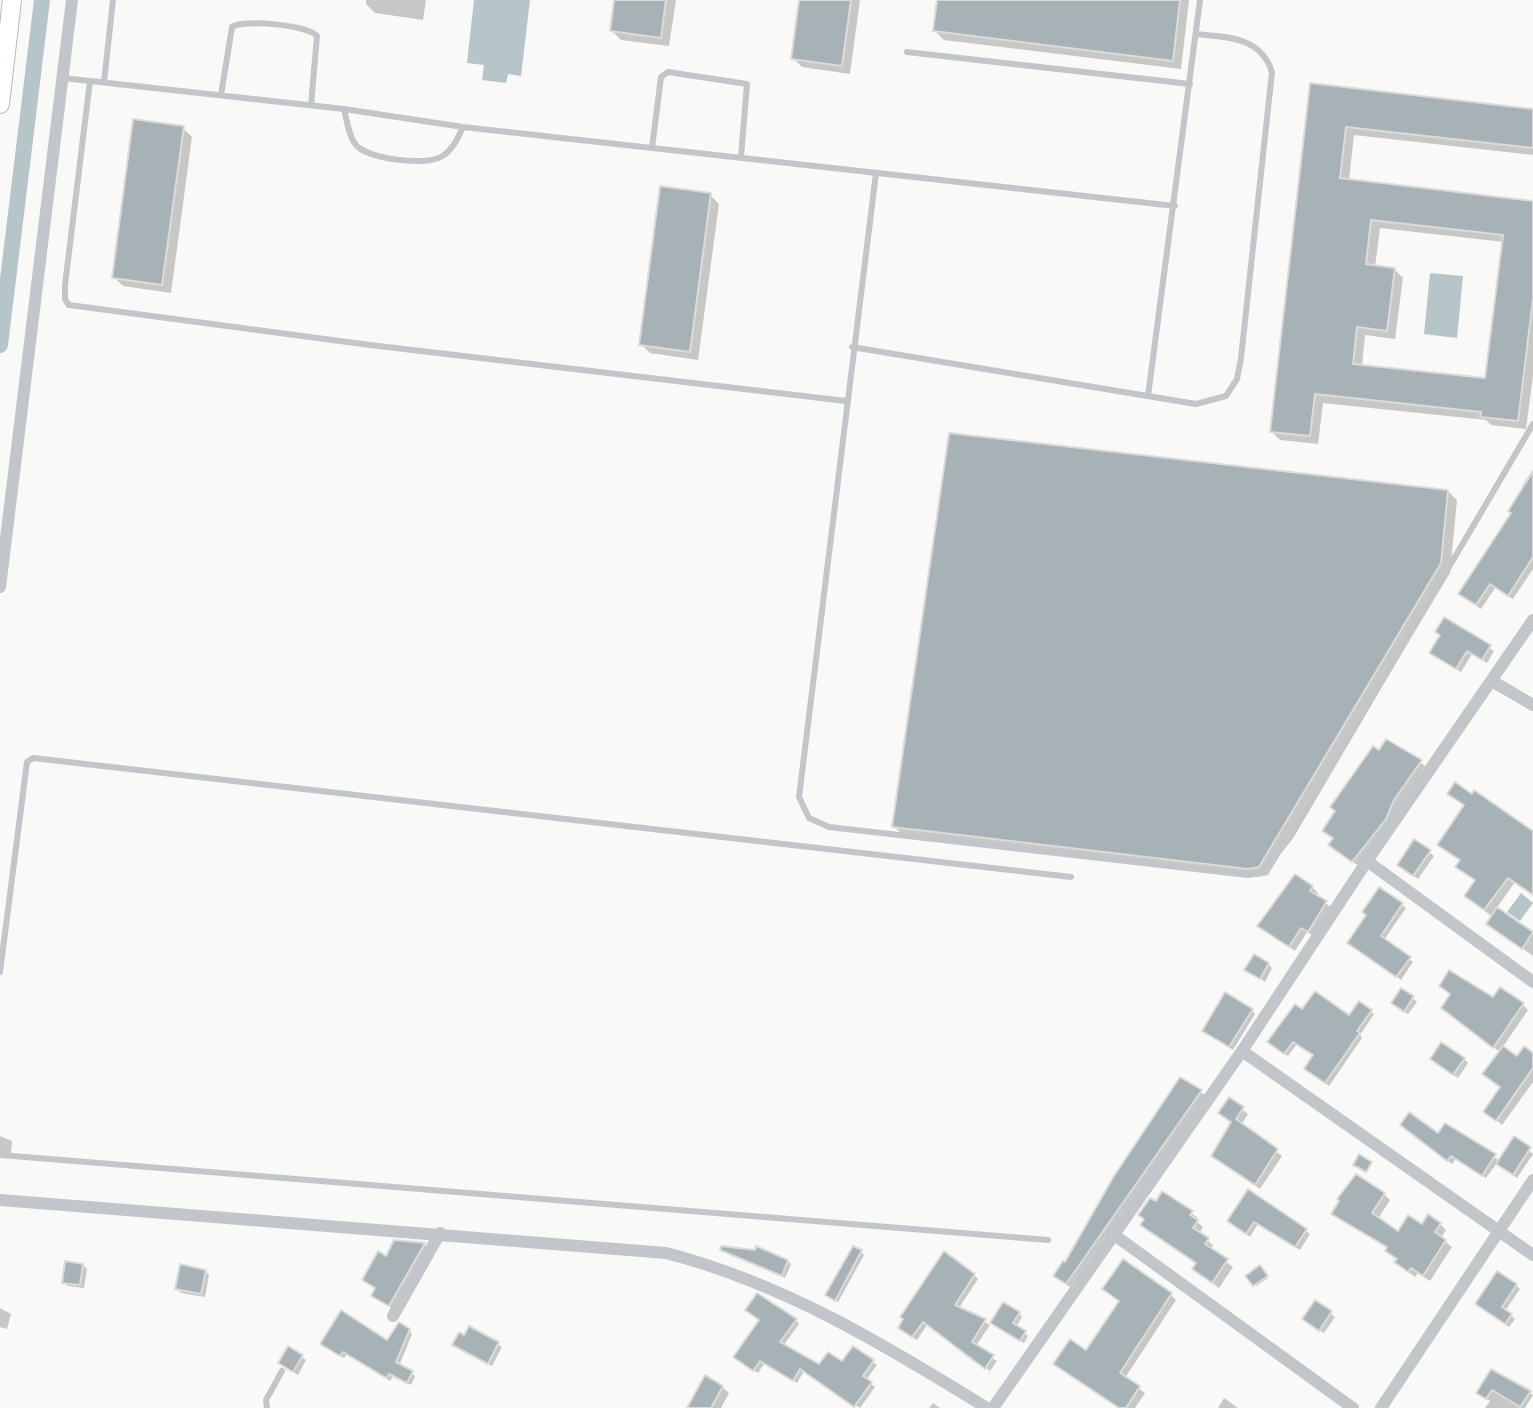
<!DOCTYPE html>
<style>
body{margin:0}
canvas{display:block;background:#f9f9f7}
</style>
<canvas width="1533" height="1408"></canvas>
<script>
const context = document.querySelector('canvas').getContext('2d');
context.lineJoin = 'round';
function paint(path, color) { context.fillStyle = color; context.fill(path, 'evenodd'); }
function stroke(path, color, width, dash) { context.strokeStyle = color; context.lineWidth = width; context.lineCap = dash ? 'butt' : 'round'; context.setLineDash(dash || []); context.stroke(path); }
paint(new Path2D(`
 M474,0H530L521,76L508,74L506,83L482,80L484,65L467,63Z
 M1430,273L1463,276L1457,338L1424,334Z
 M1521,893L1533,903L1520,921L1507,912Z`), '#b6c6c8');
paint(new Path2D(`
 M366,0H426L423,20L375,13L366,4Z
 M616,0H676L669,46L621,40L612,31Z
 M801,0H860L850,74L802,67L793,58Z
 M939,0H1189L1181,69L944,40L935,31Z
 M1312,85L1533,111V155L1354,135L1349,180L1533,203V376L1526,429L1491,425L1486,420L1323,403L1318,444L1280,440L1271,431ZM1380,228L1504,242L1487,380L1362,366L1365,335L1395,339L1403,278L1394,269L1375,267Z
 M183,128L192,137L171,293L123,286L114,277Z
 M710,195L719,204L698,360L650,353L641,344Z
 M1533,469V569L1513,599L1495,588L1481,609L1465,598L1513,514L1524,488L1522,486Z
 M1448,491L1457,500L1450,573L1268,875L1258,877L903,835L894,826Z
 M1445,619L1494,651L1487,663L1472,654L1461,672L1435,656Z
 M1379,752L1420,762L1425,766L1379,838L1357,865L1335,849L1337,812Z
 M1449,794L1533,833V895L1515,882L1496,909L1533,934V956L1488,924L1493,917L1472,902L1476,881L1464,872L1461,861L1439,844L1465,806Z
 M1415,842L1434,856L1418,879L1403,869Z
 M1312,887L1318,893L1316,896L1332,908L1314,936L1307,932L1295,951L1259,926Z
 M1380,889L1406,908L1384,940L1413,962L1401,980L1353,946Z
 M1268,964L1272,968L1265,982L1247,970Z
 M1441,986L1522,1004L1528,1010L1502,1048L1517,1059L1533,1055V1082L1502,1125L1486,1112L1502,1088L1500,1052L1449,1014L1452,995Z
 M1413,998L1417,1002L1408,1014L1397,1007Z
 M1252,1010L1255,1014L1233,1050L1208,1034Z
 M1370,1011L1374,1014L1360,1035L1362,1038L1329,1086L1309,1072L1315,1056L1297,1044L1288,1056L1273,1046L1303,1012L1350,1017Z
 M1464,1059L1468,1063L1458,1078L1436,1063Z
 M1180,1079L1205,1095L1070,1287L1059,1280L1066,1265Z
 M1230,1100L1248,1114L1241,1125L1282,1156L1260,1189L1219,1161L1233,1123Z
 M1446,1126L1500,1161L1515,1139L1533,1154L1517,1178L1497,1163L1486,1178L1456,1158L1452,1164L1406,1129L1438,1136Z
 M0,1136L12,1141L11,1153L0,1155Z
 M1249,1191L1310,1234L1300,1250L1258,1224L1250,1237L1229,1221Z
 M1163,1193L1198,1218L1196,1221L1203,1227L1199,1234L1213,1245L1210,1250L1233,1267L1219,1288L1194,1269L1198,1264L1142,1225Z
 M1384,1194L1390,1200L1378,1219L1398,1233L1440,1224L1446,1230L1441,1238L1452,1247L1430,1281L1418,1273L1415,1277L1403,1268L1388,1249L1333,1214Z
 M424,1244L427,1248L393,1308L377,1299V1289L364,1280L387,1258Z
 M722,1249L787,1261L791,1264L785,1278Z
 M861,1252L864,1255L838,1302L830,1297Z
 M83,1265L87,1269L84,1288L68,1286L64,1282Z
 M1260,1268L1268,1278L1256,1286L1248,1276Z
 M205,1271L209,1275L205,1297L181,1293L177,1289Z
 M974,1275L978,1279L959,1308L990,1325L975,1347L997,1361L990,1371L927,1325L917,1340L904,1332Z
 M1516,1285L1520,1289L1505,1311L1515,1319L1509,1327L1481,1308Z
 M1104,1289L1171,1295L1176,1300L1125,1378L1145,1393L1135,1408H1119L1061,1369L1086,1352L1121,1302Z
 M1315,1302L1335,1317L1324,1333L1308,1323Z
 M0,1308L11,1314L7,1329L0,1327Z
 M1019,1314L1022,1317L1016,1327L1028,1336L1024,1343L995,1326Z
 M796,1320L799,1324L783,1346L820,1367L842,1364L853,1348L877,1365L866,1380L875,1387L860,1408L804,1371L797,1383L764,1364L758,1373L739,1360Z
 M470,1328L502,1347L492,1366L454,1344L465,1337Z
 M409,1330L412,1334L399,1366L415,1376L411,1385L393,1376L390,1381L347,1354L344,1358L325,1347L388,1342Z
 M289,1348L306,1360L298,1375L280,1363Z
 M1491,1371L1533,1395L1525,1408H1485L1490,1401L1481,1396Z
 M722,1387L729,1393L721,1408H689Z
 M1224,1398L1238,1408H1218Z
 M933,1403L940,1408H929Z`), '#0003');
stroke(new Path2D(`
 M0,345L42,0`), '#b6c6c8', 16);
const building = new Path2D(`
 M614,0H666L661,38L610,31Z
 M799,0H851L842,66L791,59Z
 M937,0H1180L1173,61L933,31Z
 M1310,83L1533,109V148L1346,127L1340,178L1533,201V299L1518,421L1480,417L1481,412L1315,394L1310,436L1270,432ZM1371,220L1503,235L1485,378L1353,364L1357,327L1387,331L1395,268L1366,264Z
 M133,119L184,126L162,285L112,278Z
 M660,186L711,193L690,352L639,345Z
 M949,433L1448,490L1441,563L1259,867L1248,869L892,827Z
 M1533,471V557L1508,596L1490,584L1476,605L1458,594L1511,513L1508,511Z
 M1444,617L1491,645L1482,660L1467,651L1456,669L1429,653L1440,635L1435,632Z
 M1386,739L1422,760L1394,800L1386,819L1352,862L1328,845L1333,838L1322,831L1335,811L1330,807L1373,746L1379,750Z
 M1455,782L1472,794L1474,790L1533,831V895L1508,878L1484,910L1464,896L1475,880L1455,867L1460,860L1437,845L1464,805L1447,794Z
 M1414,839L1431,850L1413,876L1397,865Z
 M1295,874L1313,886L1310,891L1327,901L1308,932L1301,928L1289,947L1257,926Z
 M1379,887L1403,903L1381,936L1411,957L1396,977L1347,943L1366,915L1362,912Z
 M1497,907L1533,932L1522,949L1486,924Z
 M1254,954L1269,963L1260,979L1244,970Z
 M1449,970L1493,997L1500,987L1524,1003L1493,1048L1441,1008L1450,994L1439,986Z
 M1401,988L1414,996L1404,1012L1391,1003Z
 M1315,991L1349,1015L1359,1001L1372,1010L1357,1031L1360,1033L1325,1083L1304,1069L1313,1055L1293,1042L1284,1054L1267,1042L1295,1004L1302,1009Z
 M1225,992L1253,1009L1229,1047L1202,1031Z
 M1441,1042L1465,1058L1453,1075L1430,1059Z
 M1503,1046L1517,1056L1524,1046L1533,1053V1068L1496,1121L1483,1112L1500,1087L1482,1074Z
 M1180,1077L1202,1090L1066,1284L1053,1276L1063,1261L1065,1262L1114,1176Z
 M1229,1097L1244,1107L1236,1119L1278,1149L1255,1185L1211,1156L1231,1122L1218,1113Z
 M1409,1112L1438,1133L1445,1123L1496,1154L1482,1176L1451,1156L1447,1161L1400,1125Z
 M1514,1136L1531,1147L1513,1175L1496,1164Z
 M1359,1154L1372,1162L1366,1172L1353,1165Z
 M1356,1174L1385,1193L1372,1213L1398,1231L1408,1215L1422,1224L1428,1214L1441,1223L1435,1232L1446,1240L1423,1276L1411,1268L1408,1272L1394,1262L1397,1259L1385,1251L1387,1247L1331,1214L1339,1201L1337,1199Z
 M1248,1189L1307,1229L1295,1247L1254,1222L1246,1234L1227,1221Z
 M1162,1191L1193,1211L1190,1215L1198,1220L1193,1228L1209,1238L1205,1244L1228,1259L1212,1283L1192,1269L1196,1263L1140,1225L1144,1219L1138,1215L1150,1198L1156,1201Z
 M394,1240L425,1243L389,1306L371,1296L375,1288L362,1280L378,1251L386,1256Z
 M721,1246L755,1250L756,1246L788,1260L782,1276L720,1250Z
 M853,1246L862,1250L835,1301L825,1295Z
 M944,1251L975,1274L955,1305L986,1319L972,1342L994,1355L985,1369L923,1322L912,1337L898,1328L903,1319L900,1317Z
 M1123,1259L1172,1293L1120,1373L1140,1386L1126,1408H1119L1053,1364L1070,1339L1086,1350L1119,1301L1102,1289Z
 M65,1261L83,1264L80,1285L62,1283Z
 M180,1264L206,1270L201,1294L175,1289Z
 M1260,1265L1268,1276L1253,1286L1245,1276Z
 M1497,1271L1517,1284L1502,1307L1512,1314L1505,1324L1475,1304Z
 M757,1293L797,1319L780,1342L819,1364L828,1352L842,1361L853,1346L874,1360L863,1376L872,1382L854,1407L800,1369L793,1381L760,1361L753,1371L733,1357L759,1320L745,1310Z
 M1315,1300L1332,1311L1319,1331L1302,1319Z
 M1003,1302L1020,1312L1013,1323L1026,1331L1020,1341L990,1323Z
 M341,1310L387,1340L399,1322L410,1329L396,1362L413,1371L407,1383L389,1374L386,1378L343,1352L340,1356L320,1344Z
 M469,1326L499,1342L488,1364L452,1345L459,1332L464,1335Z
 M288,1346L303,1355L293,1372L278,1363Z
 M1491,1369L1531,1391L1520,1407L1492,1390L1486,1399L1476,1393Z
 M705,1375L723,1386L711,1408H687Z`);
paint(building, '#a7b2b7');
stroke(building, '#dbdbd9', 2);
const secondary = new Path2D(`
 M0,104L12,0`);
stroke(secondary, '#b2babe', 20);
stroke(new Path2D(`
 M907,52L1190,84
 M63,78L344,109L463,127L1175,206
 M90,81L65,285V299L69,305L370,345L846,401
 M104,82L113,0
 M221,95L232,27C243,19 308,25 317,36L311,105
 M344,109C347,120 348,135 356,145C368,159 425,166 441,157C452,151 458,138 463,127
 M652,148L661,77L668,72L747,84L741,157
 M876,173L799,797L809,818L829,827L1248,875L1262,872L1291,836L1533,424
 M852,347L1196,404L1226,396L1237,379L1241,358L1272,72C1261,37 1228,37 1196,34
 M1148,396L1200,0
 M0,972L27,762L33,758L1071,877
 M0,1155L1048,1240
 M267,1408L266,1400L282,1371`), '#c0c6c9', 6);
stroke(new Path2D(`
 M0,587L72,0
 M1492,681L1533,705
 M1367,861L1533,982
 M1242,1051L1533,1255
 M0,1200L666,1253C783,1283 885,1345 987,1408
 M1113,1234L1353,1408
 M393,1316L440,1233
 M993,1408L1242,1051L1367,861L1533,620
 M1381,1408L1533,1180`), '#c0c6c9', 12);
stroke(secondary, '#fff', 18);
</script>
